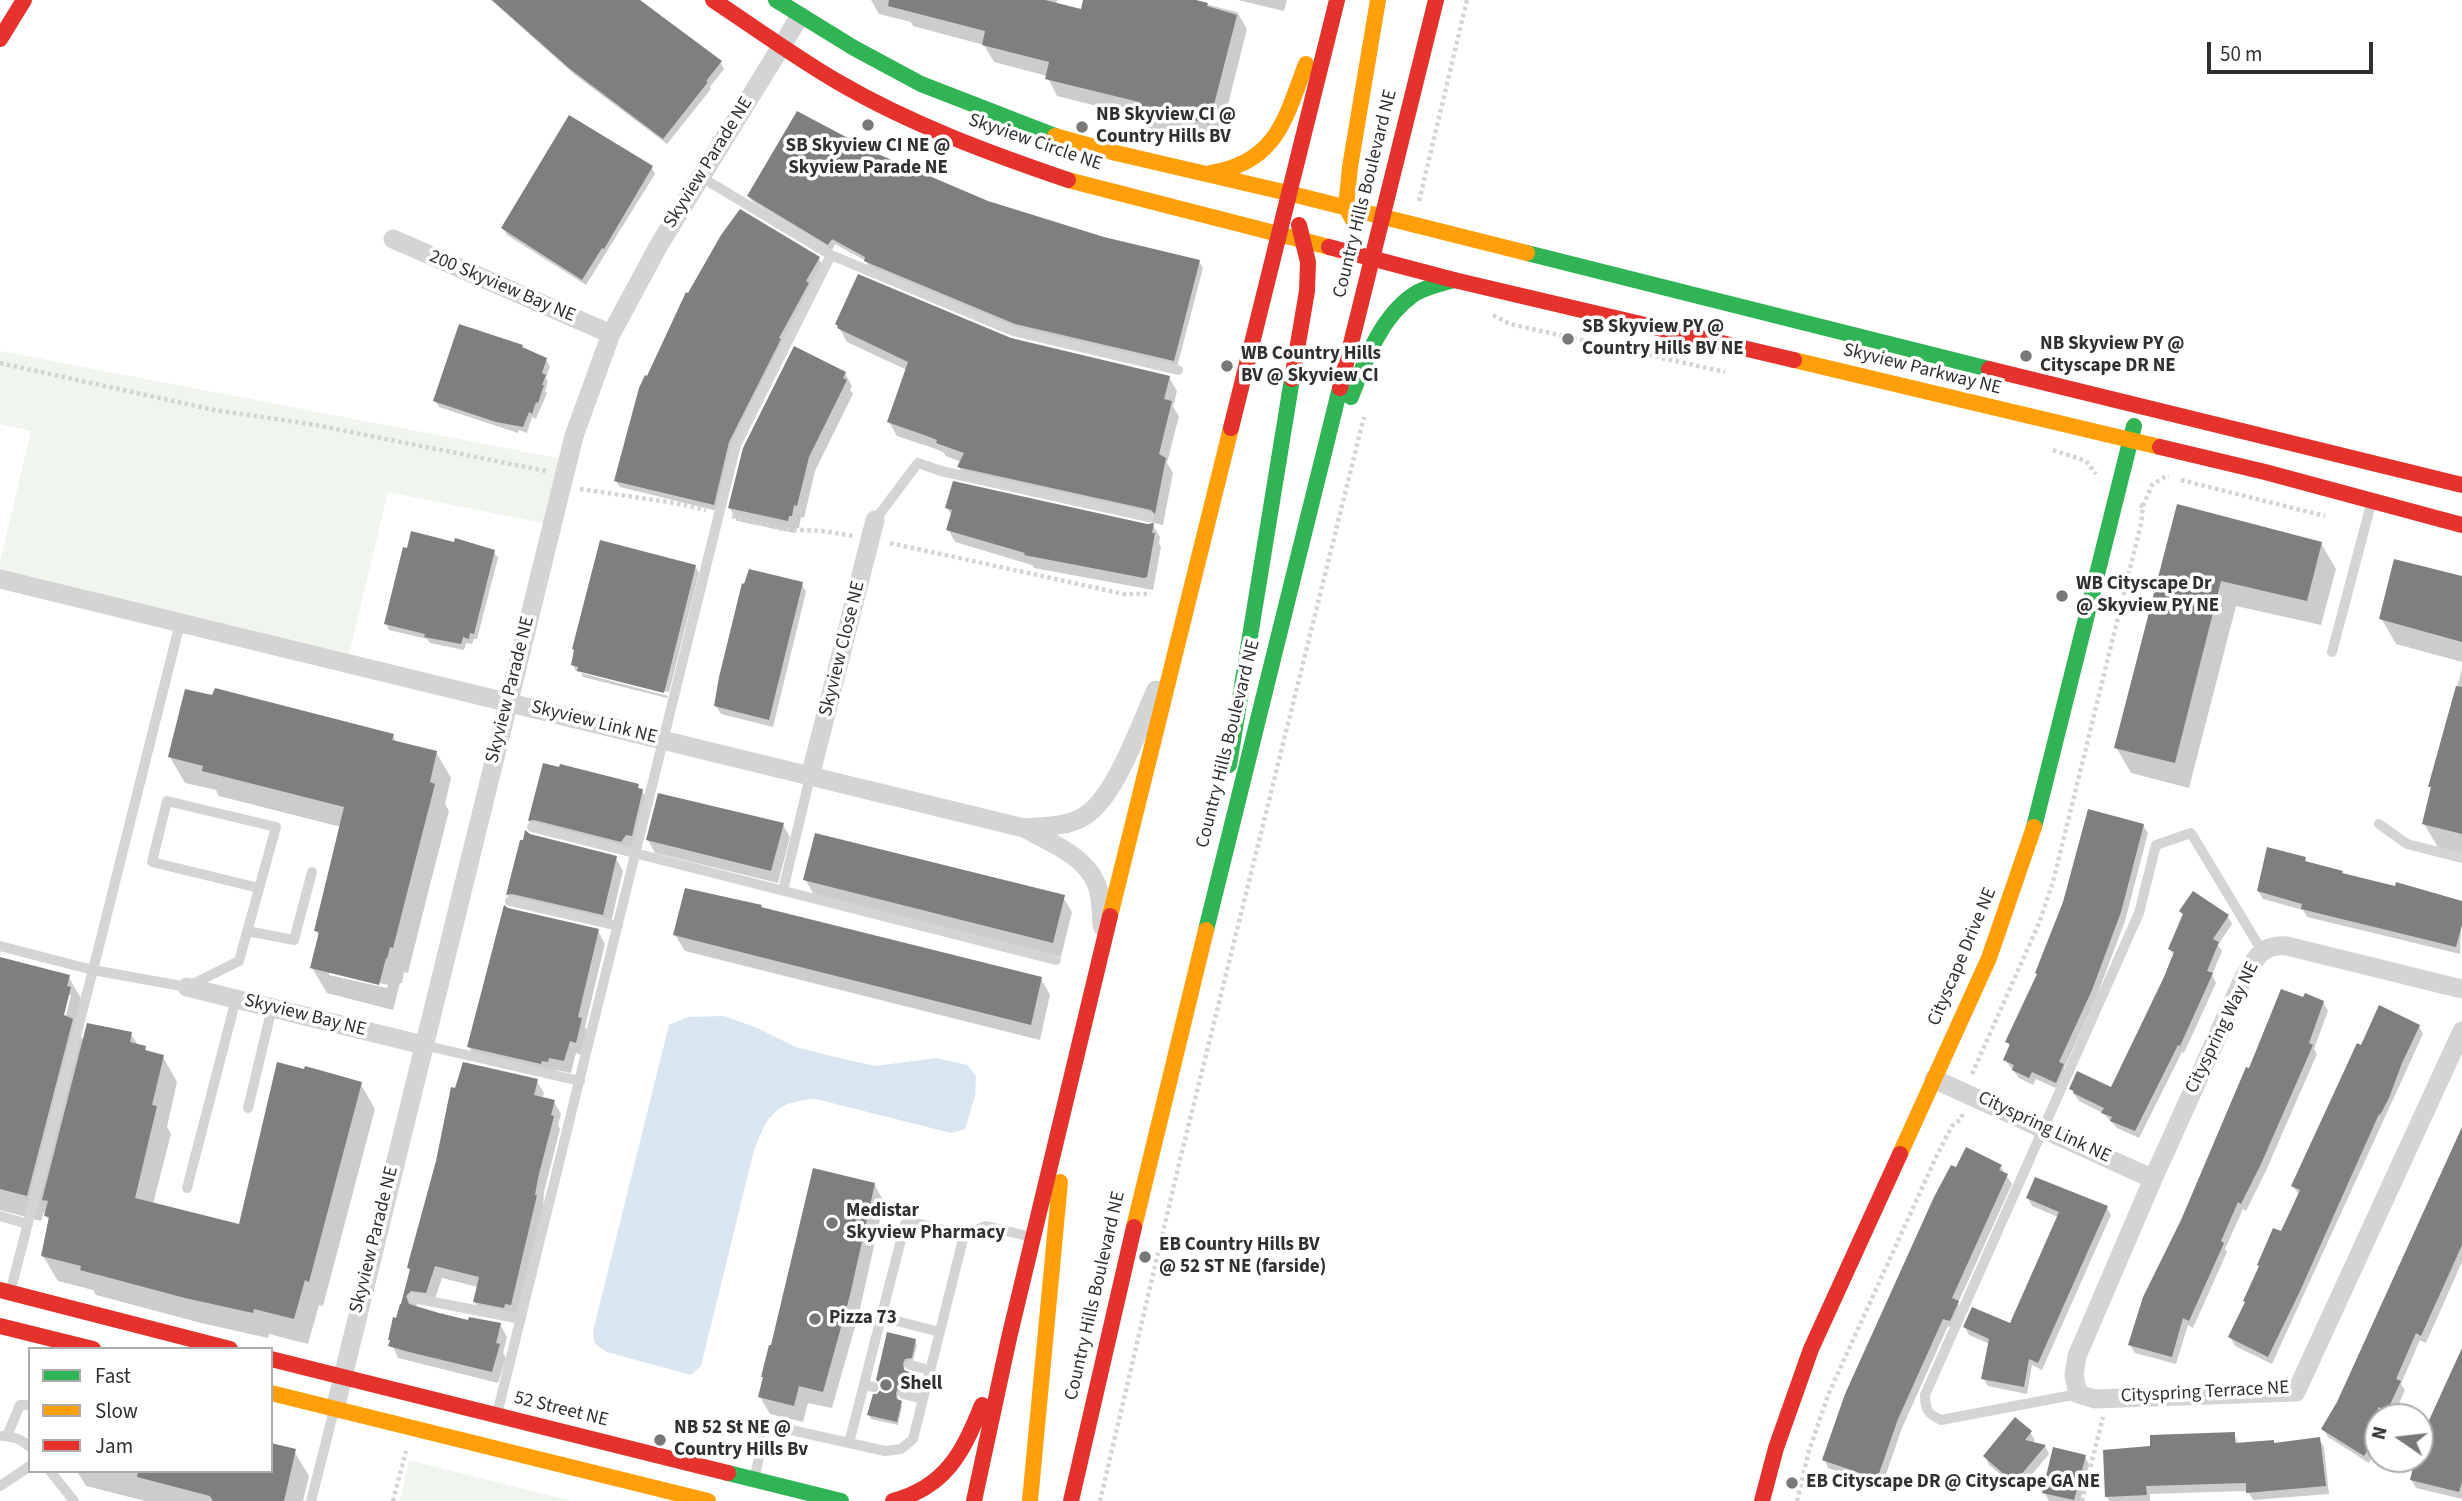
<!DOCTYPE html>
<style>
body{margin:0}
#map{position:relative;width:2462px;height:1501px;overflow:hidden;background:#fff;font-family:"Source Sans 3",sans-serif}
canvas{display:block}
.legend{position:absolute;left:28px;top:1347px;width:245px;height:126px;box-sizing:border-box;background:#fff;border:2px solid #acacac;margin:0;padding:9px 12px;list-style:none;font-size:21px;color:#303030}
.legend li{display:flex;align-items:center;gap:14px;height:35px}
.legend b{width:35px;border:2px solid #acacac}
.north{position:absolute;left:2364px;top:1403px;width:70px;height:70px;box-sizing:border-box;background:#fff;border:2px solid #acacac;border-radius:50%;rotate:284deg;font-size:19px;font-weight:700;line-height:28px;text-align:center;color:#303030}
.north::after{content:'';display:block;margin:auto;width:24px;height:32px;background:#787878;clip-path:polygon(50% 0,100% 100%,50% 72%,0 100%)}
.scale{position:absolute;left:2207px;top:42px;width:166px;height:32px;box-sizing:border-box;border:4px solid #303030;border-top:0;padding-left:9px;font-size:21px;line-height:24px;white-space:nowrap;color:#303030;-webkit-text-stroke:5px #fff;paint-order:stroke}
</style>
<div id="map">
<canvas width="2462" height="1501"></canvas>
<ul class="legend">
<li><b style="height:9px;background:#30b455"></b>Fast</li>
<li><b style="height:9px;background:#ff9f0a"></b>Slow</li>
<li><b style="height:9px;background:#e5322d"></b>Jam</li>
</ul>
<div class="north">N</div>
<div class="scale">50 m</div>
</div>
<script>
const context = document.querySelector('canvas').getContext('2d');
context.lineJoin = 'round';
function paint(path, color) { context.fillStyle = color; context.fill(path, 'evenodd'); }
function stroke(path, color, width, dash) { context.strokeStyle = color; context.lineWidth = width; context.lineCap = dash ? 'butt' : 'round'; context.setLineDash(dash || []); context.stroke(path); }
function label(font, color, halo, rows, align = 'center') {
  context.font = font + ' "Source Sans 3",sans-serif'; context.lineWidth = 7; context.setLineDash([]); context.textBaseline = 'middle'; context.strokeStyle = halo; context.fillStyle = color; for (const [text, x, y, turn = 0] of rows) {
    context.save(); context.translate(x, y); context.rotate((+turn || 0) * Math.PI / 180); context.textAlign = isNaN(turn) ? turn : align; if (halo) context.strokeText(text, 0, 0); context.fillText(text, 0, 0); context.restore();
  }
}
paint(new Path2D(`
 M0,351L568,460L552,525L388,492L347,663L0,579V562L31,431L0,424Z
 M409,1460L572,1501H400Z`), '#f0f5ed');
paint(new Path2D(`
 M723,1016L755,1027L796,1047L831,1056L875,1066L937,1058L967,1065L976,1076L975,1096L965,1129L951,1133L816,1099C774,1101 766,1117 753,1154L701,1366L691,1375L607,1352L595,1344L593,1331L669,1025L688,1017Z`), '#dae5f2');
paint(new Path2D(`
 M491,0H639L720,62L724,69L710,87L711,89L667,144L575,75Z
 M871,0H1057L1056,4L1082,11L1085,0H1189L1237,12L1247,29L1219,140L1191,133L1190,138L1148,128L1141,117L1057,96L1047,76L994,62L984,45L913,26L911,22L879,14Z
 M1238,0H1287L1284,11Z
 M877,155L988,203L1104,239L1199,261L1203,268L1177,367L1020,330L869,267L866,261L835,244L832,250L753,202L749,196Z
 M652,168L655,174L586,285L507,235L503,228Z
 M819,259L823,265L732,449L717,511L620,487L616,481Z
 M837,324L1011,340L1169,377L1177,391L1173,407L1179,416L1167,463L1173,473L1163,525L967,480L959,467L961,462L946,456L944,453L936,449L897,436L889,422L907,370L847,342Z
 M523,350L546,360L550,366L546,378L548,382L545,391L547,393L536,419L532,417L527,433L519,430L518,433L439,407L435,401Z
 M845,373L852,386L850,390L853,394L815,471L804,518L801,517L799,528H796L795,533L737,521L730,508Z
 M2178,507L2321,543L2336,569L2321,625L2236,606L2189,788L2131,773L2116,747Z
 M947,508L1147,526L1153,525L1160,537L1159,543L1161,547L1153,590L1034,568L1032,565L955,542L948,529L952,516Z
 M494,552L498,558L477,639H474L472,644L466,643L464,650L430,643L427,639L389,630L386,623Z
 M695,566L699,573L669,692L579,669V672L576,671L573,665Z
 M2462,578V662L2396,644L2381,618Z
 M802,584L806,592L773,727L721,714L716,706Z
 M2462,668V855L2439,849L2424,824L2432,791L2430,786L2437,766Z
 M581,673L668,696L667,698L583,677Z
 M393,736L397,743L436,752L451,778L445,804L449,811L431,881L408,973L404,972L402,983H400L393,1010L327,993L312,968L320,937L316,931L341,827L219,796L216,790L185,783L170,757ZM329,971L388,985L387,988L329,975Z
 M544,766L637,786L642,791L650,803L632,851L542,832L537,833L529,821Z
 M783,825L790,837L778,883L655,853L648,840Z
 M2143,825L2148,833L2125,921L2096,998L2064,1068L2067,1074L2060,1090L2036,1079L2033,1085L2019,1078L2005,1060L2011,1048L2007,1042Z
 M616,858L623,871L610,927L515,907L508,895Z
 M2305,858L2308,864L2342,872L2344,875L2462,903L2460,954L2307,917L2303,910L2263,899L2258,891Z
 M805,879L1063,897L1072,912L1061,957L814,895Z
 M762,909L1041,979L1050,995L1040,1040L685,951L675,935Z
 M2181,911L2228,917L2232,924L2218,945L2222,951L2212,975L2216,983L2184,1053L2182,1052L2139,1138L2117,1128L2103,1113L2079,1101L2071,1089H2112L2174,956L2170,949L2184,917Z
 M598,931L605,944L585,1027L588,1032L582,1055L576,1053L571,1073L556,1070L555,1074L476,1060L469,1047Z
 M0,959L68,976L83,1002L80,1034L84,1042L131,1034L138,1045L145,1047L148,1053L163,1057L177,1082L167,1127L171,1134L153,1204L240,1226L360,1083L375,1109L323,1306L319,1305L308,1344L269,1334L268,1338L201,1323L96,1295L93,1290L58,1281L43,1256L50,1223L44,1212L41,1221L0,1210ZM67,995H71L64,1024L60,1023Z
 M2304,999L2323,1002L2328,1011L2314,1049L2317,1054L2265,1173L2246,1211L2243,1209L2225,1249L2227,1252L2193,1328L2188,1325L2176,1364L2135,1353L2130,1345L2182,1220L2250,1071Z
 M2419,1026L2423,1034L2272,1364L2235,1346L2230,1337L2300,1195L2292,1186L2362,1047Z
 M536,1080L544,1093L542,1099L554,1102L561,1114L558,1125L560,1129L544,1192L543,1209L518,1317L482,1314L475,1302L478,1287L442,1278L433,1305L419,1303L414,1307L470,1323L500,1324L507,1337L503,1353L506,1358L498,1383L398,1358L390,1339L398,1320L411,1272L409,1268Z
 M2462,1132V1262L2426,1343L2420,1340L2401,1384L2405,1390L2393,1417H2378V1448L2369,1463L2328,1437L2323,1429L2339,1403Z
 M2000,1166L2012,1184L1958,1303L1962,1311L1954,1329L1948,1326L1902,1428L1882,1486L1828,1468L1824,1459Z
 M874,1184L884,1202L859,1313L832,1408L808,1403L803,1422L770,1414L760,1397Z
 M2028,1198L2107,1208L2111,1215L2042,1370L2032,1365L2027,1394L1988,1386L1983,1378L1990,1344L1969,1335L1965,1327L2011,1325L2058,1217L2032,1206Z
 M915,1341L917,1345L913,1361L907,1363L904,1368L910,1377L906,1390L900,1392L897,1397L902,1406L898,1425L871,1419L869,1415L878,1395L883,1390L878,1380Z
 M2462,1354V1499L2416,1488L2411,1479L2417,1459H2420V1445Z
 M2030,1432L2035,1440L2033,1443L2045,1446L2049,1454L2019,1490L1989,1465L1985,1456Z
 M2234,1434L2239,1445L2275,1444L2319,1439L2324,1447L2329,1494L2253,1500L2248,1491L2150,1494V1501H2109L2107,1497L2105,1451L2152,1447Z
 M294,1451L309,1476L303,1501H145L86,1486L77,1471H271Z
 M2085,1456L2089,1465L2080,1501H2049L2044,1492Z`), '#0003');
paint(new Path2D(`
 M492,0H640L722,61L706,81L708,82L663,139L570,69Z
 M889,0H1045L1081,9L1083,0H1196L1208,3L1207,6L1237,15L1209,124L1182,117L1180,122L1136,111L1139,102L1045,79L1049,62L982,45L985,31L888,6Z
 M797,111L878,154L988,201L1104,237L1200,260L1174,361L1015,324L864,261L865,257L832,239L828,245L747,196Z
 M569,115L653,166L604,249L602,248L582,280L501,228Z
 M740,209L820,257L806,281L809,283L779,338L781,339L729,442L714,505L614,481L639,388L645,375L647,376L686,292L688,293L721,235Z
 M858,274L1011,338L1170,376L1164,399L1172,401L1159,454L1166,458L1155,514L1151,510L957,467L964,453L936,443L937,440L927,436L887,422L908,362L837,328L838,326L835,324Z
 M459,324L523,345L522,347L547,358L542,373L546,375L542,385H544L538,403L536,402L532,414L529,412L523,427L496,422L433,401Z
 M794,346L846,372L843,378L847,380L809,457L797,506L794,505L792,516H789L788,521L728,508L743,448Z
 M953,481L1147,524L1154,523L1152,533H1155L1147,577L1144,578L1024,555L1025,553L946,530L952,510L945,508Z
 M2177,504L2322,542L2307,601L2221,581L2175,763L2114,748Z
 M411,531L454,542L455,538L495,550L474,634L470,633L469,639L463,637L461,644L424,637L425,634L384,624L403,547L407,548Z
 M600,540L696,565L664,693L577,671L578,667L571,665L574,650L572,649Z
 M2394,559L2462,576V642L2379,619Z
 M749,569L803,582L769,720L714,706L719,677L742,583L744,584Z
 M2456,686L2462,687V834L2422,824L2431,787H2428Z
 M215,688L394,734L392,740L437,751L430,782L435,784L417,854L393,948L390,947L387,959L386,958L379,985L310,968L319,932L314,931L344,807L202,771L203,766L168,757L185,689L212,695Z
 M543,763L559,767L560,764L639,784L638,788L643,789L632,836L626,835L621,842L534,820L528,821Z
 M658,793L784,823L771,871L646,840Z
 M2088,809L2144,824L2121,912L2092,990L2059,1062L2064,1064L2056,1083L2032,1072L2029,1078L2012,1070L2014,1065L2003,1060L2010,1044L2005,1042L2037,974L2035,973L2063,902Z
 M525,830L530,834L617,856L603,915L512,894L506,895L520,840H523Z
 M815,833L1065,895L1053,943L803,880Z
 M2267,847L2306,857L2305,861L2343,871L2342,873L2395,886L2396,882L2462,901V925L2456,947L2301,909L2302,904L2257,891Z
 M685,888L762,905L761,907L1042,977L1031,1025L673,935Z
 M2193,891L2229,915L2213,939L2219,942L2207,971L2213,973L2180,1046L2178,1045L2135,1131L2110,1121L2112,1117L2101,1113L2104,1108L2073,1093L2074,1091L2069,1089L2077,1071L2111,1087L2164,977L2174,952L2168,949L2183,914L2179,911Z
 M504,905L508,908L599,929L578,1017L582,1018L576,1043L570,1041L564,1061L549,1058L548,1062L542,1061L541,1064L467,1047Z
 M0,957L70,975L67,986L71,987L64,1015L73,1019L27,1196L0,1189Z
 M2281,989L2303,997L2305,993L2324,1001L2309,1043L2313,1045L2261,1164L2241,1204L2238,1202L2221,1241L2224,1243L2189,1321L2183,1318L2172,1357L2128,1345L2143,1297L2181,1220L2246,1067L2249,1068Z
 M2379,1005L2420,1025L2402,1063L2389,1098L2380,1115L2379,1114L2300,1291L2268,1357L2228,1337L2245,1302L2243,1301L2259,1266L2257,1265L2273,1228L2281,1231L2300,1190L2291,1186L2357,1043L2361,1045Z
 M87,1023L132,1032L130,1042L146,1046L145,1050L164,1055L152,1105L157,1106L135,1198L239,1224L277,1062L304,1069L305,1066L362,1082L309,1282L305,1280L294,1319L254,1309L253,1313L185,1298L80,1270L81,1266L41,1256L49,1217L44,1216L48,1201L42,1200Z
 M463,1062L538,1079L534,1095L555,1100L551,1115L554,1116L538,1178L535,1195H537L511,1305L505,1304L504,1308L473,1302L479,1277L435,1266L426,1293L411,1291L406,1296L409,1304L439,1313L468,1320L469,1317L501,1323L496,1343L500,1344L492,1372L409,1352L388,1346L390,1340H388L393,1317L396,1318L400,1304H401L410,1269L407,1268L409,1260L436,1161L451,1087L455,1088Z
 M2462,1127V1245L2421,1336L2416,1333L2396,1379L2401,1381L2387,1411L2378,1407V1433L2364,1456L2321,1429L2337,1402Z
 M1966,1147L2002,1165L1999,1170L2008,1174L1952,1298L1959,1301L1950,1321L1943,1319L1898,1419L1877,1479L1822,1460L1845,1394L1934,1197L1951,1165L1956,1167Z
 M813,1168L875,1183L850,1295L823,1392L799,1386L794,1406L758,1397L763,1377H761L769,1345H771Z
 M2035,1177L2108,1206L2038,1363L2029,1359L2024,1387L1981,1379L1989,1339L1963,1327L1972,1307L2010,1323L2059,1212L2026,1198Z
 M887,1332L916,1339L912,1358L905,1359L903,1364L904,1370L909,1372L905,1387L898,1388L896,1393L897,1399L902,1401L897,1422L867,1415L873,1394H877L881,1389V1384L876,1380Z
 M2462,1348V1482L2459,1492L2410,1480L2415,1459H2420V1440Z
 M2015,1417L2032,1431L2025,1440L2046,1445L2014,1483L1983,1456Z
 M2235,1432V1443L2274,1440V1443L2320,1437L2326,1486L2246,1493V1483L2146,1486L2147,1495L2105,1497L2103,1450L2150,1446V1435Z
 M271,1443L296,1449L284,1501H213L210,1496L137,1477L138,1471H271Z
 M2053,1447L2086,1455L2074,1500L2042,1493Z`), '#7f7f7f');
stroke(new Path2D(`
 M1419,201L1467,0
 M1493,315L1510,324L1725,372
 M0,363L214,410L316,425L546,471
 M2053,450L2086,461L2096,474
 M2181,480L2325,516
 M580,489L675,503L706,510
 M2143,506L2152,485L2166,476L2169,477
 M732,516L782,529L822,531L854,536
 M890,543L1124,594H1151
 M1972,1074L2039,923L2053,882L2141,524L2143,506L2139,505
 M393,1501L406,1451
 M1100,1501L1179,1164L1364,417
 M1797,1501L1809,1451L1828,1395L1937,1155L1952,1126L1962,1118V1113
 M2082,1501L2103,1417`), '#d4d4d4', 4.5, [3.5, 3.5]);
stroke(new Path2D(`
 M701,177L831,255L1013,331L1178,370
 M875,520L918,463L941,471L1149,517
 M2332,652L2371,504
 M2379,824L2407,844L2462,858
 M532,827L1056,960
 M783,890L810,777
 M510,901L618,926
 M247,931L294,940L312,872
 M0,946L93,970L180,623
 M423,1045L580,1081
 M248,1108L272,1008
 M187,1188L236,999
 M0,1216L28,1224
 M11,1289L93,970L187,987L239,961L276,827L167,801L152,862L259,888
 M413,1298L521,1319
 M881,1317L940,1332
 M910,1365L930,1370
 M864,1385L874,1387
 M903,1394L923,1399
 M2078,1394L1941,1420C1928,1414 1925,1410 1925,1395L2139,913L2156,845L2191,833L2262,951
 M497,1414L736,445L831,255
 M3,1436C14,1437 22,1439 30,1447
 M7,1436L20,1405H30
 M849,1443L905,1224L909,1221L964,1235
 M50,1471L74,1501
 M755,1475L765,1431L773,1426L885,1451L901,1449L913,1439L964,1235L986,1226L1031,1237
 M0,1486L30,1466
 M311,1501L334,1410`), '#d4d4d4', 10);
stroke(new Path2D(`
 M393,239L611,334
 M0,579L1024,828C1049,842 1084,855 1096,883C1102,896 1101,913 1102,926
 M810,777L875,520
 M1024,828C1043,826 1066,827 1083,817C1115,799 1140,725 1156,690
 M187,987L423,1045
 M2462,989L2287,946C2262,944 2256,957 2244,977L2153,1179L2077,1356L2074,1375L2078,1394L2095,1399L2296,1392L2462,1031
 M1934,1079L2153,1179
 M335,1409L574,436L611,334L659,245L800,16`), '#d4d4d4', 19);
stroke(new Path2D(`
 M776,0L854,48L921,84L1055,136
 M1527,253L1989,369
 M1351,397C1365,361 1380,318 1413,295C1425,287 1440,284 1454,280
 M1229,765L1292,379
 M2034,827L2134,426
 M1206,930L1340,388
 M728,1473L841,1501`), '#30b455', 16);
stroke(new Path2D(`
 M1055,136L1116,153L1288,193L1527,253
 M1211,173C1277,162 1285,119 1306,64
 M1068,180L1329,247
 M1355,224L1346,207L1350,167L1378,0
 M1794,360L2160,447
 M1110,916L1231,428
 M1900,1154L1989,958L2034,827
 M1134,1227L1206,930
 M271,1393L708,1501
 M1030,1501L1060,1182`), '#ff9f0a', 16);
stroke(new Path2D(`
 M713,0C754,27 795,57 838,82C910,124 989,153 1068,180
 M0,39L24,0
 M1329,247L1454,280L1794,360
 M1989,369L2462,485
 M1292,379L1307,291L1308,262L1299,225
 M1340,388L1436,0
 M1231,428L1337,0
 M2160,447L2265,472L2462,525
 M0,1290L230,1349
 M0,1326L93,1349
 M271,1359L728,1473
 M893,1501C946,1487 963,1452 982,1405
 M974,1501L1009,1338L1110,916
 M1071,1501L1134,1227
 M1762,1501L1776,1448L1811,1349L1900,1154`), '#e5322d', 16);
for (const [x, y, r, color] of [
 [868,125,7,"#787878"],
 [1082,127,7,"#787878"],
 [1568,339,7,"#787878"],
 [2026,356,7,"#787878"],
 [1227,366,7,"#787878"],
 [2062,596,7,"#787878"],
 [832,1223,7,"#787878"],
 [1145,1257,7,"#787878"],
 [815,1319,7,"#787878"],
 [886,1385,7,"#787878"],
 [660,1440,7,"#787878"],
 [1792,1483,7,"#787878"]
]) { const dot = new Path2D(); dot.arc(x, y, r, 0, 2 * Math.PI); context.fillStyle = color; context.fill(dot); stroke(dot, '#fff', 2.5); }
label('bold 19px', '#303030', '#fff', [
 ["NB Skyview CI @",1096,116],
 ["Country Hills BV",1096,138],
 ["SB Skyview CI NE @",868,147,"center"],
 ["Skyview Parade NE",868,169,"center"],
 ["SB Skyview PY @",1582,328],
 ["Country Hills BV NE",1582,350],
 ["NB Skyview PY @",2040,345],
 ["Cityscape DR NE",2040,367],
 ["WB Country Hills",1241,355],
 ["BV @ Skyview CI",1241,377],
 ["WB Cityscape Dr",2076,585],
 ["@ Skyview PY NE",2076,607],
 ["Medistar",846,1212],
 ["Skyview Pharmacy",846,1234],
 ["EB Country Hills BV",1159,1246],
 ["@ 52 ST NE (farside)",1159,1268],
 ["Pizza 73",829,1319],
 ["Shell",900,1385],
 ["NB 52 St NE @",674,1429],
 ["Country Hills Bv",674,1451],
 ["EB Cityscape DR @ Cityscape GA NE",1806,1483]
], 'left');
label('19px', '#303030', '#fff', [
 ["Skyview Circle NE",1035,143,19],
 ["Skyview Parade NE",709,163,-58],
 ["Country Hills Boulevard NE",1366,194,-76],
 ["200 Skyview Bay NE",502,287,23],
 ["Skyview Parkway NE",1922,370,14],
 ["Skyview Close NE",843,649,-76],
 ["Skyview Parade NE",511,690,-76],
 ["Skyview Link NE",594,723,14],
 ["Country Hills Boulevard NE",1229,744,-76],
 ["Cityscape Drive NE",1963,957,-67],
 ["Skyview Bay NE",305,1016,14],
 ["Cityspring Way NE",2223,1028,-64],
 ["Cityspring Link NE",2044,1128,25],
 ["Skyview Parade NE",375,1240,-76],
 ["Country Hills Boulevard NE",1096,1296,-77],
 ["Cityspring Terrace NE",2205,1393,-3],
 ["52 Street NE",561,1410,14]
]);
</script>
